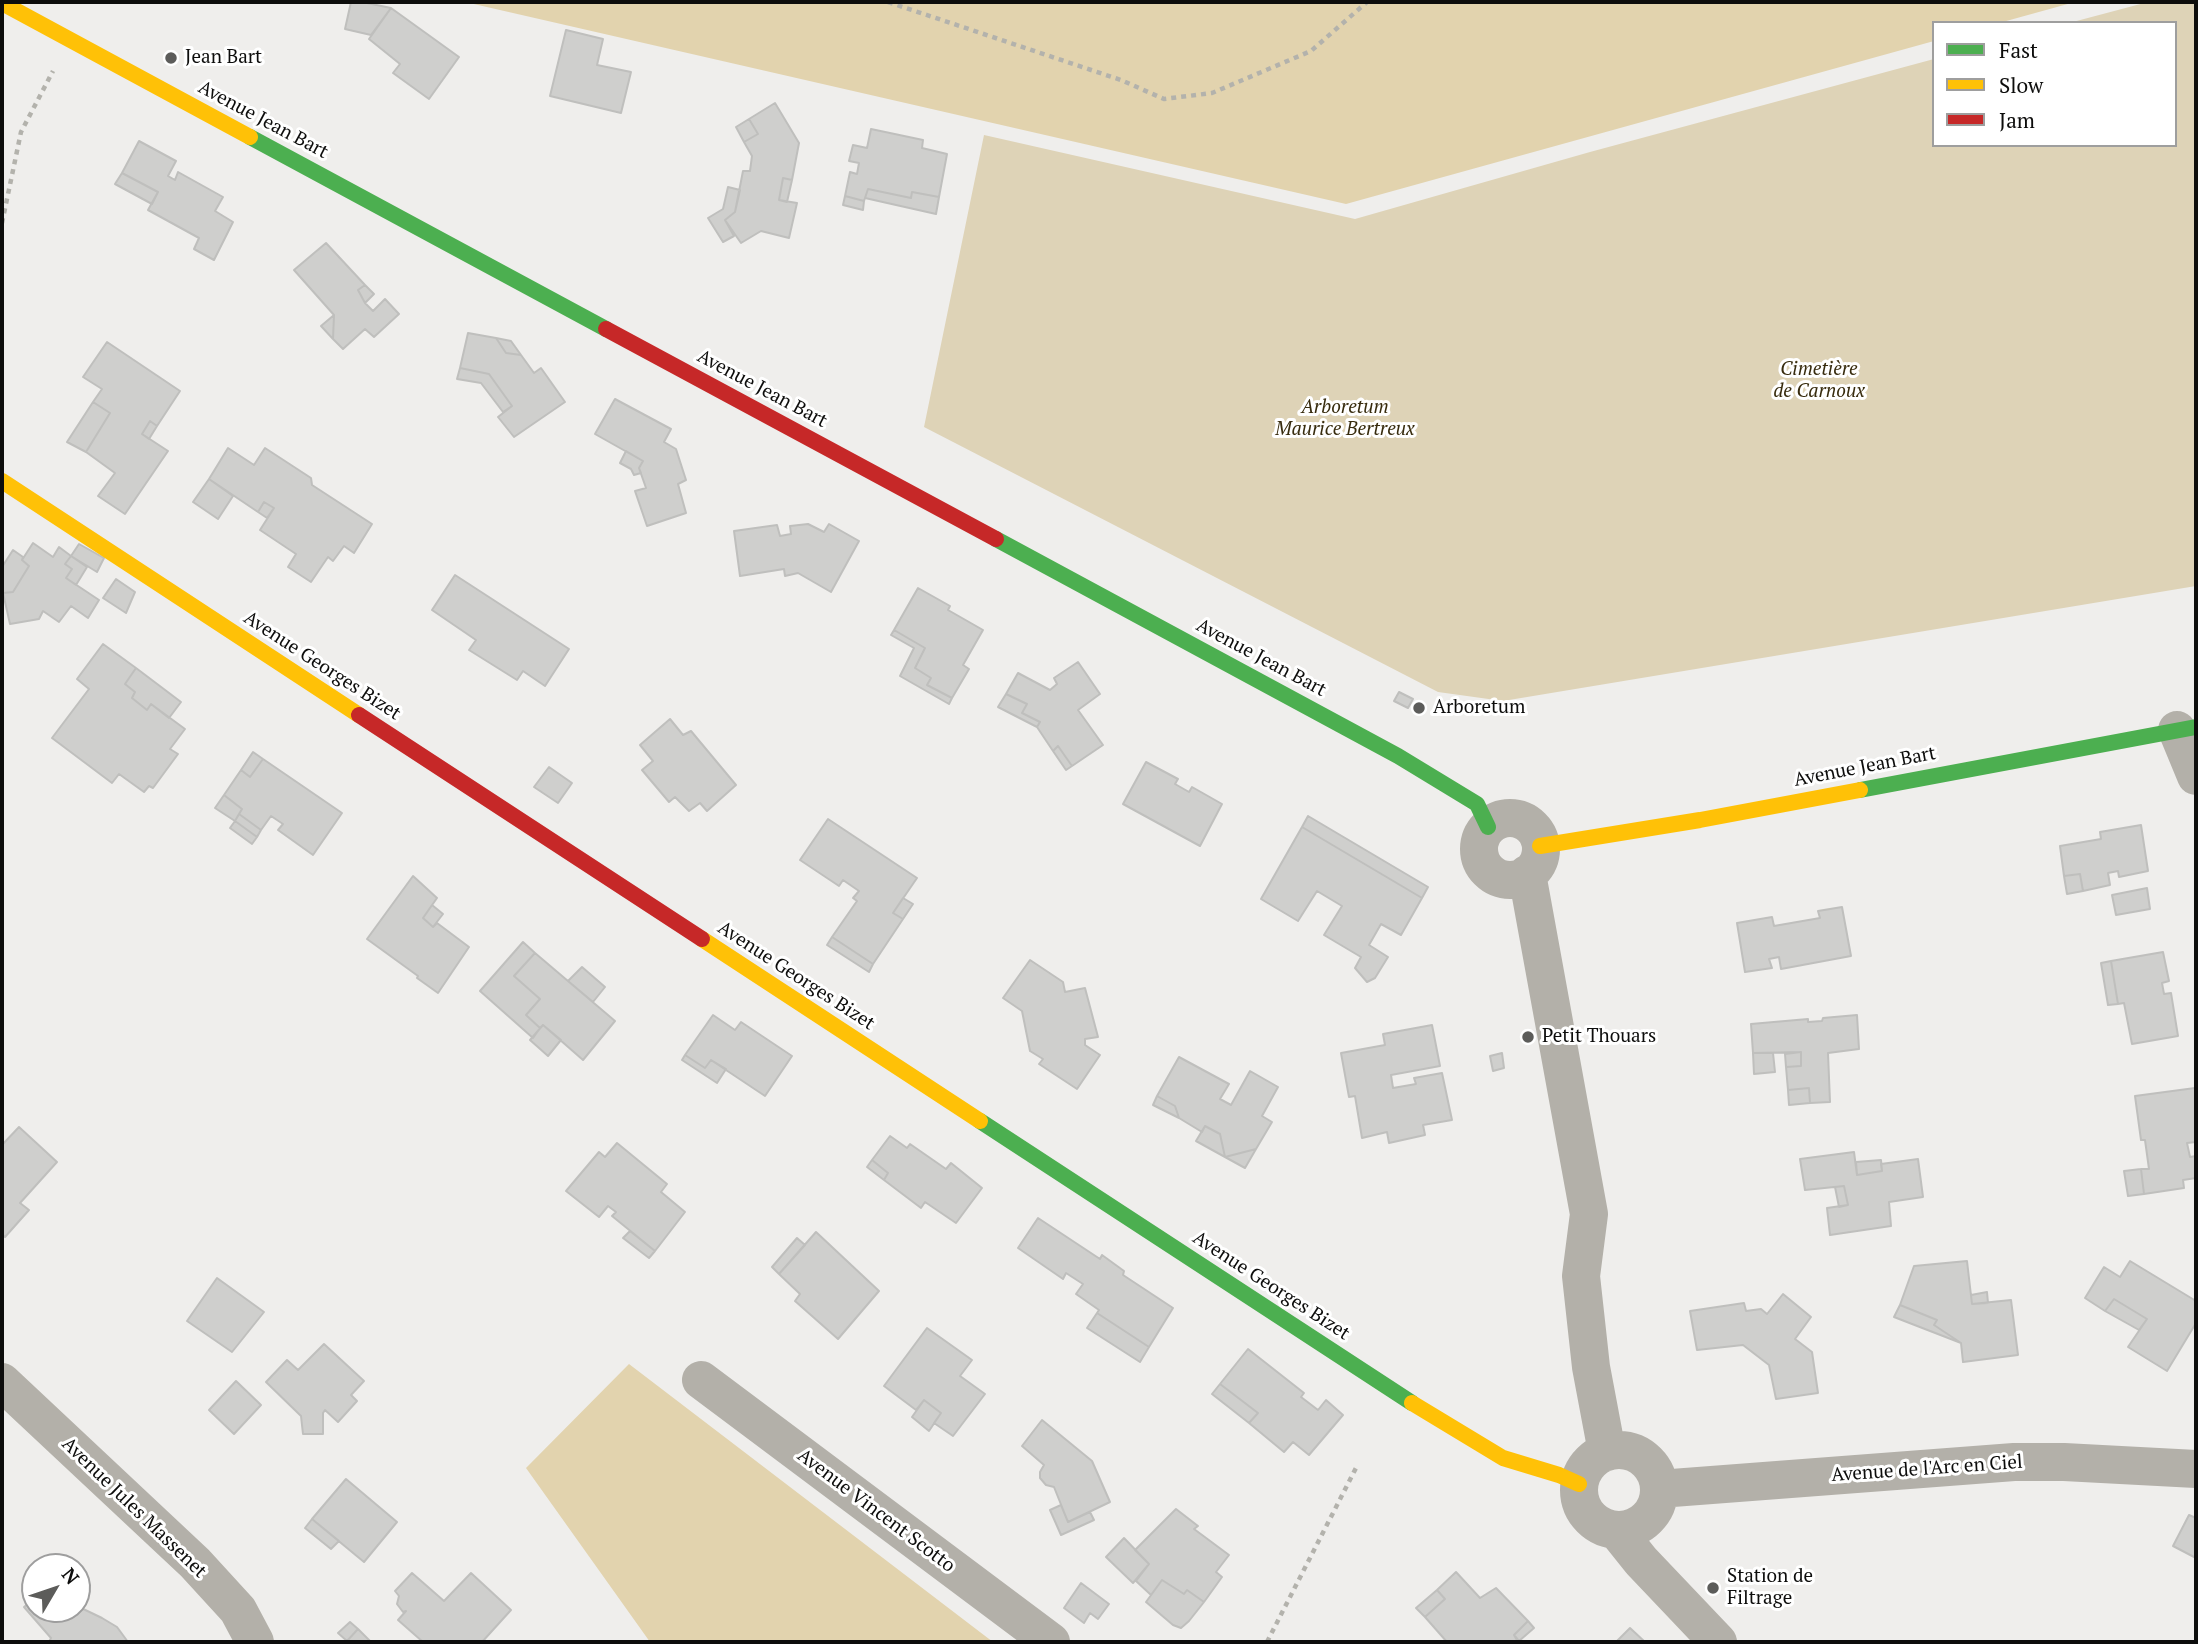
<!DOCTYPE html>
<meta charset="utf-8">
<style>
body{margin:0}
#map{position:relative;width:2198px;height:1644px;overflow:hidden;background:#efeeec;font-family:"PT Serif",serif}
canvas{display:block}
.frame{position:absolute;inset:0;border:4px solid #0d0d0c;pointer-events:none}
.legend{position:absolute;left:1932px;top:21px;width:245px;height:126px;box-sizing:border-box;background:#fff;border:2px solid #9e9e9e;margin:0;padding:9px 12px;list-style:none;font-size:21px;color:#0d0d0c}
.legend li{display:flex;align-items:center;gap:14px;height:35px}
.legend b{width:35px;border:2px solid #9e9e9e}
.north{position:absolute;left:21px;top:1553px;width:70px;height:70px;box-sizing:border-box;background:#fff;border:2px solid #9e9e9e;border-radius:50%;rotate:51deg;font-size:19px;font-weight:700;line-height:28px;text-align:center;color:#0d0d0c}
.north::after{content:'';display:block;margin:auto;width:24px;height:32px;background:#5c5c5a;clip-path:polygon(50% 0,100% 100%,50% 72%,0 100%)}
</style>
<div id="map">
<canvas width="2198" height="1644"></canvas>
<div class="frame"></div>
<ul class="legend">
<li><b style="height:9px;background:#4caf50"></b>Fast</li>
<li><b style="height:9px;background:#ffc107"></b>Slow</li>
<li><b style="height:9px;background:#c62828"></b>Jam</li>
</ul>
<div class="north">N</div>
</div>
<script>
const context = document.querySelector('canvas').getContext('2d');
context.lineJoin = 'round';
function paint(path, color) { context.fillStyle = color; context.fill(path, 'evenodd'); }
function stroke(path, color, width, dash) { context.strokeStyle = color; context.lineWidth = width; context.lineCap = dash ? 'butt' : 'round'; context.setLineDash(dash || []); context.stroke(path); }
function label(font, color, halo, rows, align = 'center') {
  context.font = font + ' "PT Serif",serif'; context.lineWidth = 6; context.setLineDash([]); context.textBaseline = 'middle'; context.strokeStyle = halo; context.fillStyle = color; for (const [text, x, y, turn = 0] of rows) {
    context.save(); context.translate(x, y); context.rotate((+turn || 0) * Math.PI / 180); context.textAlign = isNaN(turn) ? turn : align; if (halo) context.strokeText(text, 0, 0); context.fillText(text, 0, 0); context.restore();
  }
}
paint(new Path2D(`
 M2148,2H2196V586L1503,701L1438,692L924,427L984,135L1355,219L1590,152L1934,59V145H2175V23H2069Z`), '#ded3b7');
paint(new Path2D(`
 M465,2H2075L1999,23H1934V41L1346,204Z
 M629,1364L993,1642H650L526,1468Z`), '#e2d3ae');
const building = new Path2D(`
 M351,2H362L391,8L371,35L345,29Z
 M391,8L459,57L429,99L393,73L400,64L369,39Z
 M566,30L603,39L597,65L631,72L621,113L550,96Z
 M775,103L799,143L792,180L783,178L779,200L797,203L789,238L761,231L741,243L725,220L735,212L743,171H750L752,156L744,142L758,134L749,119Z
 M749,119L758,134L744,142L736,127Z
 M871,129L923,140L922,148L947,154L939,197L912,192L911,198L868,189L864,201L845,196L850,172L857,174L859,163L849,161L853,145L867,148Z
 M139,141L176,161L168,176L175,180L178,172L223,197L215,211L233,222L214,260L194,249L199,238L148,210L158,192L122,173Z
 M122,173L158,192L152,204L115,184Z
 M783,178L792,180L787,202L779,200Z
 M728,187L740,190L735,212L725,220L734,236L723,242L708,218L723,209Z
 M868,189L911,198L912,192L939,197L936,214L865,198Z
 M845,196L864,201L863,210L843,205Z
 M326,243L365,285L358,290L365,303L373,311L385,299L399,314L374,337L365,329L343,349L333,339L334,315L294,270Z
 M365,285L374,294L365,303L358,290Z
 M334,315L333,339L321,326Z
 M468,333L496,338L506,353L521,355L534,373L541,368L565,402L514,437L498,417L512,406L489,374L460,368Z
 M496,338L511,341L521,355L506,353Z
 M107,342L180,391L157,426L150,421L142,434L168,451L125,514L98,496L115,473L86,452L110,413L93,402L102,389L83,377Z
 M460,368L489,374L512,406L503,412L481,383L457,379Z
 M615,399L671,429L664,442L676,449L686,480L678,484L686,513L647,526L635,491L646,488L639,468L643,461L595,434Z
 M93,402L110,413L86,452L67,442Z
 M150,421L157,426L149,439L142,434Z
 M228,448L254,465L265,448L311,478L312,485L372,524L354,553L344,546L333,561L328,557L311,582L288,567L296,554L260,530L274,508L264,502L258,512L209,479Z
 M626,451L643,461L639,468L641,473L634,475L631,469L620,463Z
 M209,479L233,496L218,519L193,502Z
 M264,502L274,508L267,518L258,512Z
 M808,524L824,532L829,524L859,541L831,592L798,573L785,576L784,569L740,576L734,531L777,525L780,536L791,534L790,526Z
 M33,543L53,557L59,547L71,556L65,564L72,569L66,578L99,600L88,618L71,606L59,622L43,611L39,619L10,624L3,593L13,592L29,566L22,560Z
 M79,544L104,558L97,572L71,556Z
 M13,550L23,557L22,560L29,566L13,592L3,593L2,567Z
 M71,556L87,567L76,585L66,578L72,569L65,564Z
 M455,575L569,649L545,686L523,671L517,680L469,650L476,640L432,610Z
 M116,579L135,592L126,613L103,598Z
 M918,588L950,606L948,610L983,630L963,665L969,669L952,698L927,685L931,678L915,668L925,648L894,630Z
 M894,630L925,648L915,668L931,678L927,685L952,698L949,704L900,676L914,648L891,635Z
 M103,644L136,668L125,684L135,692L132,698L147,710L151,704L185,729L170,749L178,754L153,788L149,786L144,792L119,774L112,783L52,738L89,689L77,679Z
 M1078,662L1100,694L1078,710L1103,745L1072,766L1058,746L1053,751L1037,727L1040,722L1022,713L1027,704L1006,694L1018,673L1050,690L1057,684L1054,678Z
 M136,668L181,702L169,718L151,704L147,710L132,698L135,692L125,684Z
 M1399,692L1413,699L1408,708L1394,701Z
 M1006,694L1027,704L1022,713L1040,722L1037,727L998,707Z
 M670,719L683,735L691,731L736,785L707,811L700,803L689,811L675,797L669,802L642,770L653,761L640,745Z
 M1058,746L1072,766L1066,770L1053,751Z
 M253,752L263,759L250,777L241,770Z
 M263,759L342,813L313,855L278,830L283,824L271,816L261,830L239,814L242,809L224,795L241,770L250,777Z
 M1146,762L1178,779L1175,784L1189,792L1192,787L1222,804L1200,846L1123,804Z
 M549,767L572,783L558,803L534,787Z
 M224,795L242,809L235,821L215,808Z
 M239,814L261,830L257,837L235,821Z
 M1308,816L1428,887L1422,898L1302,827Z
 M828,819L917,878L893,913L903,919L873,964L832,937L857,901L853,898L859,891L843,880L839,886L800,860Z
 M235,821L257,837L252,844L230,828Z
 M2141,825L2148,871L2119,877L2118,871L2108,873L2110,885L2083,891L2080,874L2064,876L2060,846L2101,839L2100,832Z
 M1302,827L1422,898L1401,935L1381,924L1369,945L1388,957L1375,978L1367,982L1355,968L1361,957L1324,935L1342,906L1317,891L1298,921L1261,899Z
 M2080,874L2083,891L2067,894L2064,876Z
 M413,876L437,898L423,918L433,927L437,923L469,947L438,993L417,978L418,976L367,939Z
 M2147,888L2150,909L2116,915L2112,895Z
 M903,898L913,904L903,919L893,913Z
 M432,905L443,914L433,927L423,918Z
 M1842,907L1851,956L1781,969L1779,957L1769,959L1772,968L1745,972L1737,923L1772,917L1774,926L1820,918L1818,911Z
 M832,937L873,964L869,972L827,945Z
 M523,942L535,953L514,976L540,999L526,1015L540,1028L533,1038L480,991Z
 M2163,952L2169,981L2162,983L2164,994L2171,993L2178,1036L2132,1044L2124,1003L2118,1004L2111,961Z
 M535,953L615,1021L583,1060L543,1025L540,1028L526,1015L540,999L514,976Z
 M1030,960L1063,982L1065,992L1085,988L1098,1037L1085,1039V1045L1100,1055L1077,1089L1039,1064L1043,1059L1030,1051L1022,1011L1003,998Z
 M2111,961L2118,1004L2108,1005L2101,963Z
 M582,967L605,987L593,1002L568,981Z
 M713,1015L735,1030L741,1022L792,1056L765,1096L711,1060L705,1068L685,1055Z
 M1857,1015L1859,1049L1828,1053L1830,1102L1810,1103L1809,1088L1788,1090L1786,1067L1801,1066V1052L1753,1053L1751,1024L1808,1019V1022L1822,1021L1823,1018Z
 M543,1025L561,1040L548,1056L530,1040Z
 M1432,1025L1440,1066L1391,1075L1393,1088L1416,1084L1414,1078L1442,1073L1452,1120L1423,1125L1425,1135L1389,1143L1387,1132L1362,1138L1355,1096L1349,1097L1341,1053L1385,1045L1383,1034Z
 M1801,1052V1066L1786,1067L1785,1054Z
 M1502,1053L1504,1068L1493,1071L1490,1056Z
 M1753,1053H1773L1775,1072L1754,1074Z
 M685,1055L705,1068L711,1060L726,1069L717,1083L682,1060Z
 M1179,1057L1229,1084L1220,1099L1231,1105L1250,1071L1278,1087L1262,1116L1272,1122L1256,1149L1225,1157L1220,1134L1205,1126L1202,1132L1179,1118L1175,1106L1157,1096Z
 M1809,1088L1810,1103L1789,1105L1788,1090Z
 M2195,1088L2196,1142L2187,1143L2190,1157L2196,1156V1178L2183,1180L2184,1188L2144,1194L2141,1169H2149L2145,1140H2141L2135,1096Z
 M1157,1096L1175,1106L1179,1118L1153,1105Z
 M1205,1126L1220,1134L1225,1157L1196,1141Z
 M19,1127L57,1162L20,1203L29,1210L5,1237L2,1234V1145Z
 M890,1136L907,1148L910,1144L946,1169L951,1163L982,1188L956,1223L925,1202L921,1208L884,1180L888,1173L872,1160Z
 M617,1143L667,1184L661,1192L685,1212L655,1251L612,1216L616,1212L608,1206L599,1217L566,1191L599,1152L605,1157Z
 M1256,1149L1245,1168L1225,1157Z
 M1854,1152L1857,1175L1882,1171L1881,1164L1918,1159L1923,1197L1889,1202L1891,1226L1830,1235L1827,1208L1848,1205L1844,1186L1805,1190L1800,1159Z
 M872,1160L888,1173L884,1180L867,1167Z
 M1881,1160L1882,1171L1857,1175L1856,1162Z
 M2141,1169L2144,1194L2128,1196L2124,1171Z
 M1844,1186L1848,1205L1839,1207L1835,1187Z
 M1038,1218L1100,1259L1102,1255L1124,1271L1123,1275L1173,1308L1149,1347L1097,1313L1099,1310L1076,1294L1083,1284L1066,1273L1063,1279L1018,1248Z
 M630,1231L655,1251L649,1258L623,1238Z
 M816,1232L879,1291L838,1339L795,1301L800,1294L779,1274Z
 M797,1238L805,1245L779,1274L772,1267Z
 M1967,1261L1972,1304L2011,1300L2018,1355L1963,1362L1961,1343L1934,1325L1937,1320L1900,1305L1914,1266Z
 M2130,1261L2196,1301V1323L2167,1371L2128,1347L2147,1319L2114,1299L2105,1311L2085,1298L2104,1267L2120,1277Z
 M217,1278L264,1312L232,1352L187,1321Z
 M1987,1292L1988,1303L1972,1304L1971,1295Z
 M1783,1294L1811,1317L1795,1339L1812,1352L1818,1393L1776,1399L1769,1365L1743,1345L1697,1350L1690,1311L1744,1303L1746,1311L1761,1309L1767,1314Z
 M2114,1299L2147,1319L2139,1330L2105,1311Z
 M1900,1305L1937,1320L1934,1325L1961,1343L1894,1317Z
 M1097,1313L1149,1347L1140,1362L1087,1328Z
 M927,1328L972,1360L960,1376L985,1394L953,1436L934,1423L941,1413L924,1400L916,1410L884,1386Z
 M324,1344L364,1381L351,1395L357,1401L338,1422L325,1410L323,1413V1434H303L301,1416L266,1382L287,1360L298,1370Z
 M1248,1349L1304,1393L1301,1397L1318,1410L1326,1400L1343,1415L1309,1455L1293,1442L1284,1452L1249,1423L1258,1413L1220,1384Z
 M236,1381L261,1405L234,1434L209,1410Z
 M1220,1384L1258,1413L1249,1423L1212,1394Z
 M924,1400L941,1413L929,1431L912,1417Z
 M1042,1420L1092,1461L1110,1502L1068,1522L1054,1487L1046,1485L1040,1478V1472L1044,1465L1022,1446Z
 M346,1479L397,1522L364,1562L312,1519Z
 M1061,1505L1068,1522L1090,1512L1094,1520L1061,1535L1050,1510Z
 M1176,1509L1198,1526L1194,1529L1229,1555L1216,1572L1222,1577L1204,1602L1187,1590L1184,1594L1162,1580L1151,1595L1136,1581L1149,1564L1135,1550Z
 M2189,1515L2196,1518V1558L2173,1546Z
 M312,1519L339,1541L331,1549L305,1528Z
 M1124,1538L1149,1564L1133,1583L1106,1557Z
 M1456,1572L1480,1598L1496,1588L1528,1621L1514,1635L1518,1642H1447L1425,1617L1445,1599L1437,1590Z
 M412,1573L444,1601L471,1573L511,1610L482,1642H423L398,1620L406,1611L403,1612L397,1604L399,1596L395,1591Z
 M1162,1580L1184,1594L1187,1590L1204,1602L1189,1621L1181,1628L1173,1625L1146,1602Z
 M1081,1583L1109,1604L1098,1619L1090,1613L1084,1623L1064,1608Z
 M1437,1590L1445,1599L1425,1617L1416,1608Z
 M35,1598V1609H77V1606L102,1618L117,1627L128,1642H49L51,1638L24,1607Z
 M1528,1621L1534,1628L1519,1641L1514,1635Z
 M350,1622L358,1629L347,1641L338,1633Z
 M1630,1628L1645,1642H1616Z
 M358,1629L371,1642H348L347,1641Z`);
paint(building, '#cfcfcd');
stroke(building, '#bfbfbd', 2);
stroke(new Path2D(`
 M888,2L1121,80L1164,99L1212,93L1311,51L1367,2
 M2,223L21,132L53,71
 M1267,1642L1357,1466`), '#b3b2ac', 4.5, [5, 5]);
stroke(new Path2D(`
 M2177,730L2196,776
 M1479 849a31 31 0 1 1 62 0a31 31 0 1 1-62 0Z
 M1527,874L1589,1214L1581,1276L1591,1367L1607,1452
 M701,1380L1051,1642
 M2,1382L195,1563L238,1610L255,1642
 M1579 1490a40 40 0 1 1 80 0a40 40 0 1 1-80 0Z
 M1659,1489L2014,1462H2064L2196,1469
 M1617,1531L1641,1561L1718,1642`), '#b3b0a9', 38);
stroke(new Path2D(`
 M250,137L606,329
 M996,539L1398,756L1477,804L1488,827
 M1860,790L2196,727
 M980,1121L1412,1403`), '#4caf50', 16);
stroke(new Path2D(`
 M2,3L250,137
 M2,481L359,715
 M1540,846L1700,820L1860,790
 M702,939L980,1121
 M1412,1403L1503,1458L1559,1475L1579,1484`), '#ffc107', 16);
stroke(new Path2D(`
 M606,329L996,539
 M359,715L702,939`), '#c62828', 16);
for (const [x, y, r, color] of [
 [171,58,7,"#5c5c5a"],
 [1419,708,7,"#5c5c5a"],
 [1528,1037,7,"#5c5c5a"],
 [1713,1588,7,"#5c5c5a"]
]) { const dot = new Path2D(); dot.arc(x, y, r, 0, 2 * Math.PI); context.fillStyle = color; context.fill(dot); stroke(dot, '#fff', 2.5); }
label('19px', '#0d0d0c', '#fff', [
 ["Jean Bart",185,58],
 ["Arboretum",1433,708],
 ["Petit Thouars",1542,1037],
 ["Station de",1727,1577],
 ["Filtrage",1727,1599]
], 'left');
label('19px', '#0d0d0c', '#fff', [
 ["Avenue Jean Bart",263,120,28],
 ["Avenue Jean Bart",762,389,28],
 ["Avenue Jean Bart",1261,658,28],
 ["Avenue Georges Bizet",322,666,33],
 ["Avenue Jean Bart",1865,767,-11],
 ["Avenue Georges Bizet",796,976,33],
 ["Avenue Georges Bizet",1271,1286,33],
 ["Avenue de l'Arc en Ciel",1927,1469,-4],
 ["Avenue Jules Massenet",134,1508,44],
 ["Avenue Vincent Scotto",876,1511,37]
]);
label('italic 19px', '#372b0d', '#fff', [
 ["Cimetière",1819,370],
 ["de Carnoux",1819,392],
 ["Arboretum",1345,408],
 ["Maurice Bertreux",1345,430]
]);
</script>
